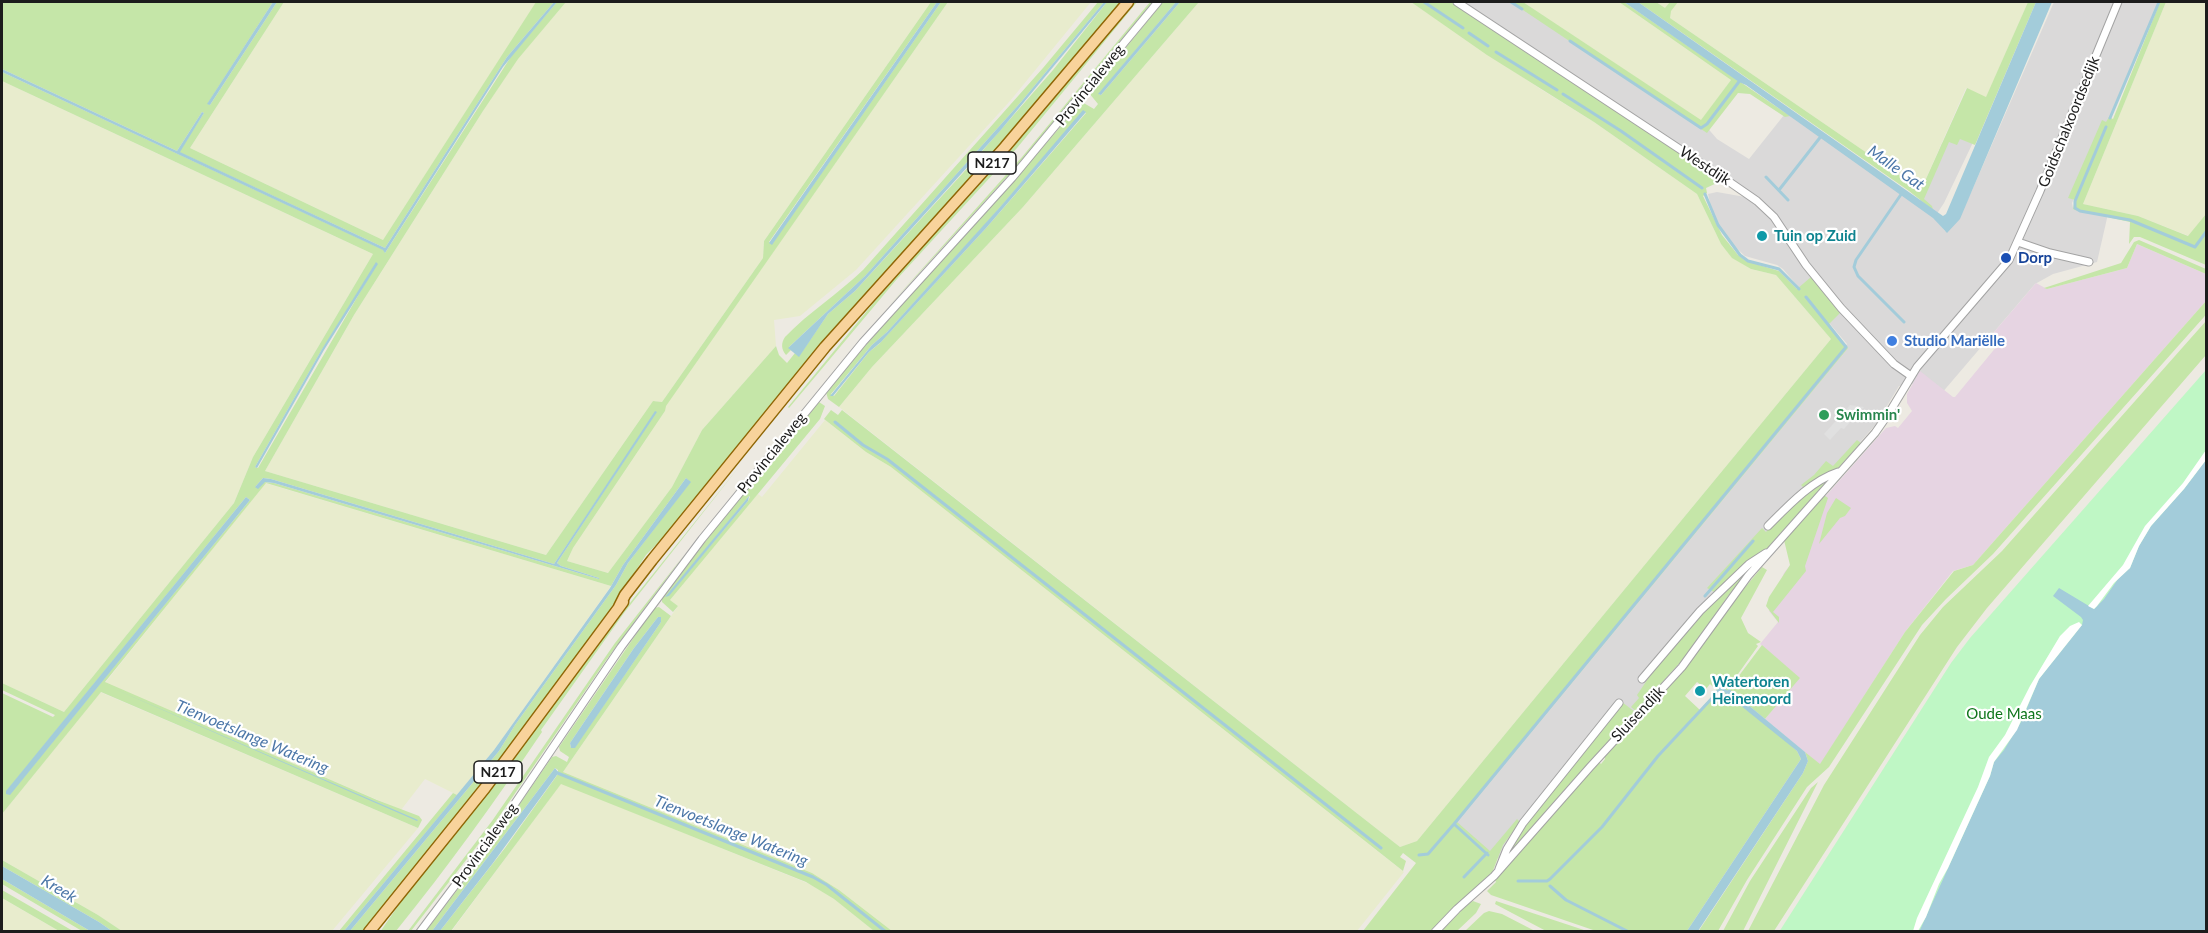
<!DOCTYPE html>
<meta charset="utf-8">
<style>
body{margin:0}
#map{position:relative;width:2208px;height:933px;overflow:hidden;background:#edeae2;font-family:Lato,sans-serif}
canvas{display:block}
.frame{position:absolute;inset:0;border:3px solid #1c1c1c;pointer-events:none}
</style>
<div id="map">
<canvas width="2208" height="933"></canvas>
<div class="frame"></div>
</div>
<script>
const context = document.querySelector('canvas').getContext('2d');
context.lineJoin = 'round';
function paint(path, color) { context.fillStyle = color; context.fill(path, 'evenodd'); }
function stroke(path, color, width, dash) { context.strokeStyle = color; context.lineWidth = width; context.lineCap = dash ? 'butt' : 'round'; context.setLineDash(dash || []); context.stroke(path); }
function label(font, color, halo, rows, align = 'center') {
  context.font = font + ' Lato,sans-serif'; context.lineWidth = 4.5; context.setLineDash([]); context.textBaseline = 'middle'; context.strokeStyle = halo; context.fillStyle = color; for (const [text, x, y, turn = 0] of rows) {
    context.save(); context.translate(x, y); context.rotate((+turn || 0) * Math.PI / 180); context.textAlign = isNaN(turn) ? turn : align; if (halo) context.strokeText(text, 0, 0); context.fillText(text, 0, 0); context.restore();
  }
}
paint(new Path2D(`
 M1450,2H1516L1705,125L1717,139L1749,159L1788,110L1919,203L1942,143L1977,134L1944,203L1934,218L1945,231L1955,223L1970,195L2054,2H2160L2072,203L2073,208L2108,214L2097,262L2053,274L2035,284L1941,394L1925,382L1899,386L1876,424L1723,599L1683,659L1502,861L1453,823L1847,344L1783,269L1777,265L1745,256L1730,242L1713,216L1708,194L1717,192L1745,197Z`), '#dad9d9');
paint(new Path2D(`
 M2137,244L2206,274V301L1973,565L1953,571L1905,632L1820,765L1765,719L1799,678L1760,644L1778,622L1769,611L1784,573L1791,564L1786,541L1886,428L1895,426L1898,428L1912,411L1907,403V394L1920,371L1953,397H1955L1997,346L1989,338L2036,283L2047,289L2127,268Z`), '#e6d4e2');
paint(new Path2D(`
 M284,2H537L383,240L190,148Z
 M566,2H931L764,241L763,258L662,402L653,401L546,555L265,471L354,315L483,111L517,59Z
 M948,2H1091L1010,101L856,270L800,316L774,320L776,346L702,430L672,487L608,573L567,561L573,548L665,411V406Z
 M1199,2H1411L1542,90L1594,122L1697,194L1721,244L1732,257L1751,269L1776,275L1831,339L1417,841L1400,847L839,407L872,367L1023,207Z
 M1523,2H1619L1731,80L1701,121Z
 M1638,2H2028L1986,98L1966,88L1921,190L1670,18Z
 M2166,2H2206V214L2189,236L2138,216L2083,204Z
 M2,81L373,254L253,457L234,503L64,712L2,683Z
 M825,420L866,452L891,467L1404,872L1357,931H892L839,890L812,873L563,772L678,606L670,600L751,501L758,494L762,497Z
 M265,483L611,586L494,750L457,795L425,779L401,810L105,683Z
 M100,692L418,828L332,931H122L98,915L2,860V814Z
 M561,783L812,885L834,899L874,931L451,932Z
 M2,898L12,904L59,931H2Z`), '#e8eccd');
paint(new Path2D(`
 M2,2H273L208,103L210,105L277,2H284L190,148L383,240L536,2H554L507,57L385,248L179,152L204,113L202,112L177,151L2,69Z
 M557,2H566L518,59L483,111L354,315L265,471L546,555L653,401L662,402L763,258L764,241L931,2H937L769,242L772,244L941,2H948L666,406L665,411L573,548L567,561L608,573L672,487L702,430L776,346L779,355L787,363L795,353L799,356L828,314L855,291L963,173L1053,70L1107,2H1122L1038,101L868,292L678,522L646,555L613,605L514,742L363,931H350L499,751L515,725L616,585L628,563L690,482L686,478L623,565L611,586L266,483L105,682L377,800L419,816L422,820L418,828L101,692L2,814V693L53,717L55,715L2,690V683L64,712L234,503L253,457L373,254L2,81V72L384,250L385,253L512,55ZM377,263L258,468L255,467L321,351ZM656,412L557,563L561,566L599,578V579L274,483L264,482L255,487L263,478L271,479L554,564ZM246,497L250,500L10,794L6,792Z
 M1098,2H1104L1021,102L865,276L789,347L791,350L786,355C781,349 781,343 785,337C809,312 838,294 863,270L1043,68Z
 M1134,2H1137L1017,148L897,279L789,408L788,407L885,289L1011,150Z
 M1150,2H1153L1017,166L888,307L1022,157Z
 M1163,2H1176L1099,94L1101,95L1180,2H1199L1023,207L872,367L839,407L828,399L826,392C908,293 998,200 1082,102L1094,109L1098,104L1089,93ZM1084,111L1086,113L987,227L879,344L869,352L834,396L831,394L872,345L887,332L983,227Z
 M1411,2H1451L1719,179V182L1706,188L1707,193L1703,196L1722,235L1738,255L1746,261L1779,271L1797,289L1811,277L1840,313L1829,324L1848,348L1457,822L1490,851L1517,819L1520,822L1503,845L1492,873L1430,931H1363L1416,863L1403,853L1400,857L1406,861L1403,871L891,467L866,452L824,419L831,410L838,415L842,410L1400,847L1417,841L1831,339L1776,275L1751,269L1732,258L1721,244L1697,194L1594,122L1487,55Z
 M1511,2H1523L1701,120L1731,80L1619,2H1624L1790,116L1785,117L1750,94L1738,93L1707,133Z
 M1638,2H1656L1665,8L1670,2H1678L1671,11L1670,18L1921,190L1967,88L1986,97L2028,2H2036L1975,145L1960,139L1957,145L1949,142L1924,199L1932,206L1933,210L1909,191Z
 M2160,2H2166L2083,204L2138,216L2188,236L2206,214V265L2140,237H2134L2129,244L2130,222L2075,210L2073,209L2075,200L2068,198L2102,120L2106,122L2109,117L2113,119Z
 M2139,240L2206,269V274L2137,244L2127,268L2047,289L2044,288L2121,263L2134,242Z
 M2206,301V314L2204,317L1993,554L1946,599L1922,625L1829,767L1807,787L1747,880L1718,931L1698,932L1803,773L1808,761L1805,752L1820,764L1905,632L1954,571L1973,565Z
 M2206,321V355L1987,608L1957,647L1774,931H1748L1824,785L1920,635L1943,607L2002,551Z
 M819,402L825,406L820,419L670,600L678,606L673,612L662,602V597L741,496ZM749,496L750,497L748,501L668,596Z
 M1857,440L1861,443L1839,467L1806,490L1801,485L1814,475L1826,461L1833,466Z
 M739,467L624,613L541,730L542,732C496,800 448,867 396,931L380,932L414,883L502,774L633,599Z
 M1831,477L1769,547L1740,569L1716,593L1707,588L1762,528L1766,532C1785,509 1807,493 1831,477Z
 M1824,495L1828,498L1805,566L1806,571L1773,612L1779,617V623L1766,606L1769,597L1790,565L1784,540Z
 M1836,498L1851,508L1845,516L1840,518L1819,544L1827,513Z
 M684,555L607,659L494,824L411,931H408L492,821L615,643Z
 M1759,559L1728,596L1687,655L1636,711L1631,707L1639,698L1637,695L1656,667L1702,610L1707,609Z
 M1762,567L1767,570L1741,618L1748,633L1761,642L1756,644L1758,646L1728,688L1797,751L1801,759L1687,931H1596L1491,895L1487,891L1496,882L1495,880L1599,762L1601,764L1605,759L1604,756L1687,666L1737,597ZM1697,682L1706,689L1710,684L1723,696L1720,700L1713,695L1700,710L1685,696Z
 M659,607L671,616L563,772L812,873L839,890L892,931H874L834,899L806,882L561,784L451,931H440L505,848L558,774V770L555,768L432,931L425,932L488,850L552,757L556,756L567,762L569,757L560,751L559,747L654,608ZM658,617H661V622L575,747L571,748L570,743L634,648Z
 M1762,645L1800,678L1765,719L1729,689Z
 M1622,702L1635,712L1505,859L1517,835Z
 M1818,782L1743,931H1723L1750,881L1811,788Z
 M453,793L457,795L344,931H339Z
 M2,860L98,915L122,931H112L99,922L2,866Z
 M2,879L90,931H82L2,884Z
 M2,890L73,931H59L2,898Z
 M1473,901L1481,904L1476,913L1457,931L1440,932L1468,904Z
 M1496,901L1587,931H1546L1495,904Z
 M1489,911L1502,914L1535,931H1465L1484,913Z`), '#c5e6a8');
paint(new Path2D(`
 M2206,370V546L1941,931L1779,932L1951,663L1970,638Z`), '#bff7c5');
paint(new Path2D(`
 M1850,405L1864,407L1844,429L1841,428L1830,440L1824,434Z`), '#e0e0e0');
paint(new Path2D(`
 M273,2H277L210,105L207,104Z
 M554,2H557L503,67L385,253L383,250L2,72V69L177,151L202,112L204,113L180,152L385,248L507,57Z
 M937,2H941L772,245L769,243Z
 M1104,2H1107L1000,131L855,291L828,314L799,357L788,348L865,276L1021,102Z
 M1176,2H1180L1101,95L1098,94Z
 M1624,2H1638L1943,216L1946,214L2036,2H2052L1960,219L1947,233L1933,218L1746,85L1739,82Z
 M1083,110L1086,112L987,227L881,342L869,352L833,396H830L872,345L887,332L1001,206Z
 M376,262L378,264L324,350L257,468L255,467L322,349Z
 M655,411L657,412L557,563L561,566L599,578V579L274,483L265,482L258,489L255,487L263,478L271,479L554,564Z
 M2206,460V931L1919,932L1990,776L1994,762L2004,750L2021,722L2039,679L2082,625L2083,620L2081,617L2053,596L2059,588L2094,609L2104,599L2118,579L2130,568L2139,546L2151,526L2184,489Z
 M686,478L691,482L628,563L616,585L515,725L499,751L350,931H344L494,750L610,588L623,565Z
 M749,496L748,501L669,596L665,597Z
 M246,497L250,500L10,795L6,794V791Z
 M658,617H661V622L575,748H571L570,743L634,648Z
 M110,687L418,820L417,821Z
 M1729,689L1805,752L1808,761L1803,773L1698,931H1687L1801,759L1797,751L1725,693Z
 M555,768L558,772L557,775L493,863L440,931H432Z
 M2,866L99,922L112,931H90L2,879Z`), '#a3ccda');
paint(new Path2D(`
 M2206,450V460L2184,489L2151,526L2139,546L2130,568L2114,583L2097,606L2094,609L2088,606L2123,565L2145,526L2183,483Z
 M2079,622L2082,625L2039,679L2017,730L1994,762L1990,776L1948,868L1939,884L1926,917L1918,931H1913L1917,918L1978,787L1989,757L2005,735L2030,686L2060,636L2070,626Z`), '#fff');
stroke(new Path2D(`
 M1424,2L1463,28
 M1511,2L1522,9
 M1469,33L1488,46
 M1570,41L1701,128L1707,124L1741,79
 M1496,52L1557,90
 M1563,94L1621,131L1702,188
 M2110,118L2159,2
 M2106,127L2075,201V208L2080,211L2130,220L2195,247L2206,232
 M1766,177L1788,200
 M1779,190L1822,135
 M1902,193L1856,260L1854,267L1858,276L1904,322
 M1705,194L1718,225L1740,255L1748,261L1779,269L1799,289
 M835,422L863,445L887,459L1381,848
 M1705,596L1753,541
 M1718,691L1721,688L1728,693
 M555,772L813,877L827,885L886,932
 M1454,824L1846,347L1806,297
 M1419,855L1428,854L1454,824L1488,855
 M1464,877L1487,853
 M1518,881H1547L1550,879L1602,827L1658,756L1715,695
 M1550,886L1566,900L1629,932`), '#a3ccda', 3);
const street = new Path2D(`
 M1457,2L1731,183L1757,201L1774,217L1806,265L1841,308L1894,364L1911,376
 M2018,242L2050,253L2089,262
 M1768,526C1788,506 1811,481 1838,472
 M1642,679L1700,611L1749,564L1766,553
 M1499,869L1507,849L1523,823L1619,703
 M420,932L499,827L621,647L702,539L863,342L1012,178L1158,2
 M1435,932L1457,909L1494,876L1590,767L1682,667L1748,576L1875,433L1889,413L1917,367L2009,260L2040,191L2118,2`);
const primary = new Path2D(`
 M619,607L625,595L652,560L825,347L1005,147L1128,2
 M369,932L485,788L623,602`);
stroke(street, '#a3a3a3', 9);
stroke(primary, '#8f6605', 13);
stroke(street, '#fff', 7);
stroke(primary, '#f8d39b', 10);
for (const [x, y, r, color] of [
 [1762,236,6,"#0f9aa8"],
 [2006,258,6,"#1a4fb4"],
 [1892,341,6,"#3f7fe0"],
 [1824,415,6,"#2e9e5b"],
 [1700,691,6,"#0f9aa8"]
]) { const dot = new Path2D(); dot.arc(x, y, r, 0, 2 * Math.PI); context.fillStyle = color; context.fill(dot); stroke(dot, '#fff', 2); }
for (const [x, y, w] of [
 [992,163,48],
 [498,772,48]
]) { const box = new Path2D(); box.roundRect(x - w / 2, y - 11, w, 22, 4.5); context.fillStyle = '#fff'; context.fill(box); stroke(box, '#1c1c1c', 1.5); }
label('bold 14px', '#1c1c1c', null, [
 ["N217",992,163],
 ["N217",498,772]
]);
label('15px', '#1c1c1c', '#fff', [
 ["Provincialeweg",1090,85,-51],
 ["Goidschalxoordsedijk",2069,122,-68],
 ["Westdijk",1705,166,33],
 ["Provincialeweg",772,453,-51],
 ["Sluisendijk",1638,714,-47],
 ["Provincialeweg",485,845,-54]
]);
label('bold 15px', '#0d838f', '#fff', [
 ["Tuin op Zuid",1774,236],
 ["Watertoren",1712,682],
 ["Heinenoord",1712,699]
], 'left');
label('bold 15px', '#164399', '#fff', [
 ["Dorp",2018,258]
], 'left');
label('bold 15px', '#366cbe', '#fff', [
 ["Studio Mariëlle",1904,341]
], 'left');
label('bold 15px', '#27864d', '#fff', [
 ["Swimmin'",1836,415]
], 'left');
label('15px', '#0f751b', '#fff', [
 ["Oude Maas",2004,714]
]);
label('italic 16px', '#4c77a8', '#fff', [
 ["Malle Gat",1896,168,35],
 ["Tienvoetslange Watering",252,737,23],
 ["Tienvoetslange Watering",731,831,22],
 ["Kreek",59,889,31]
]);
</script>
